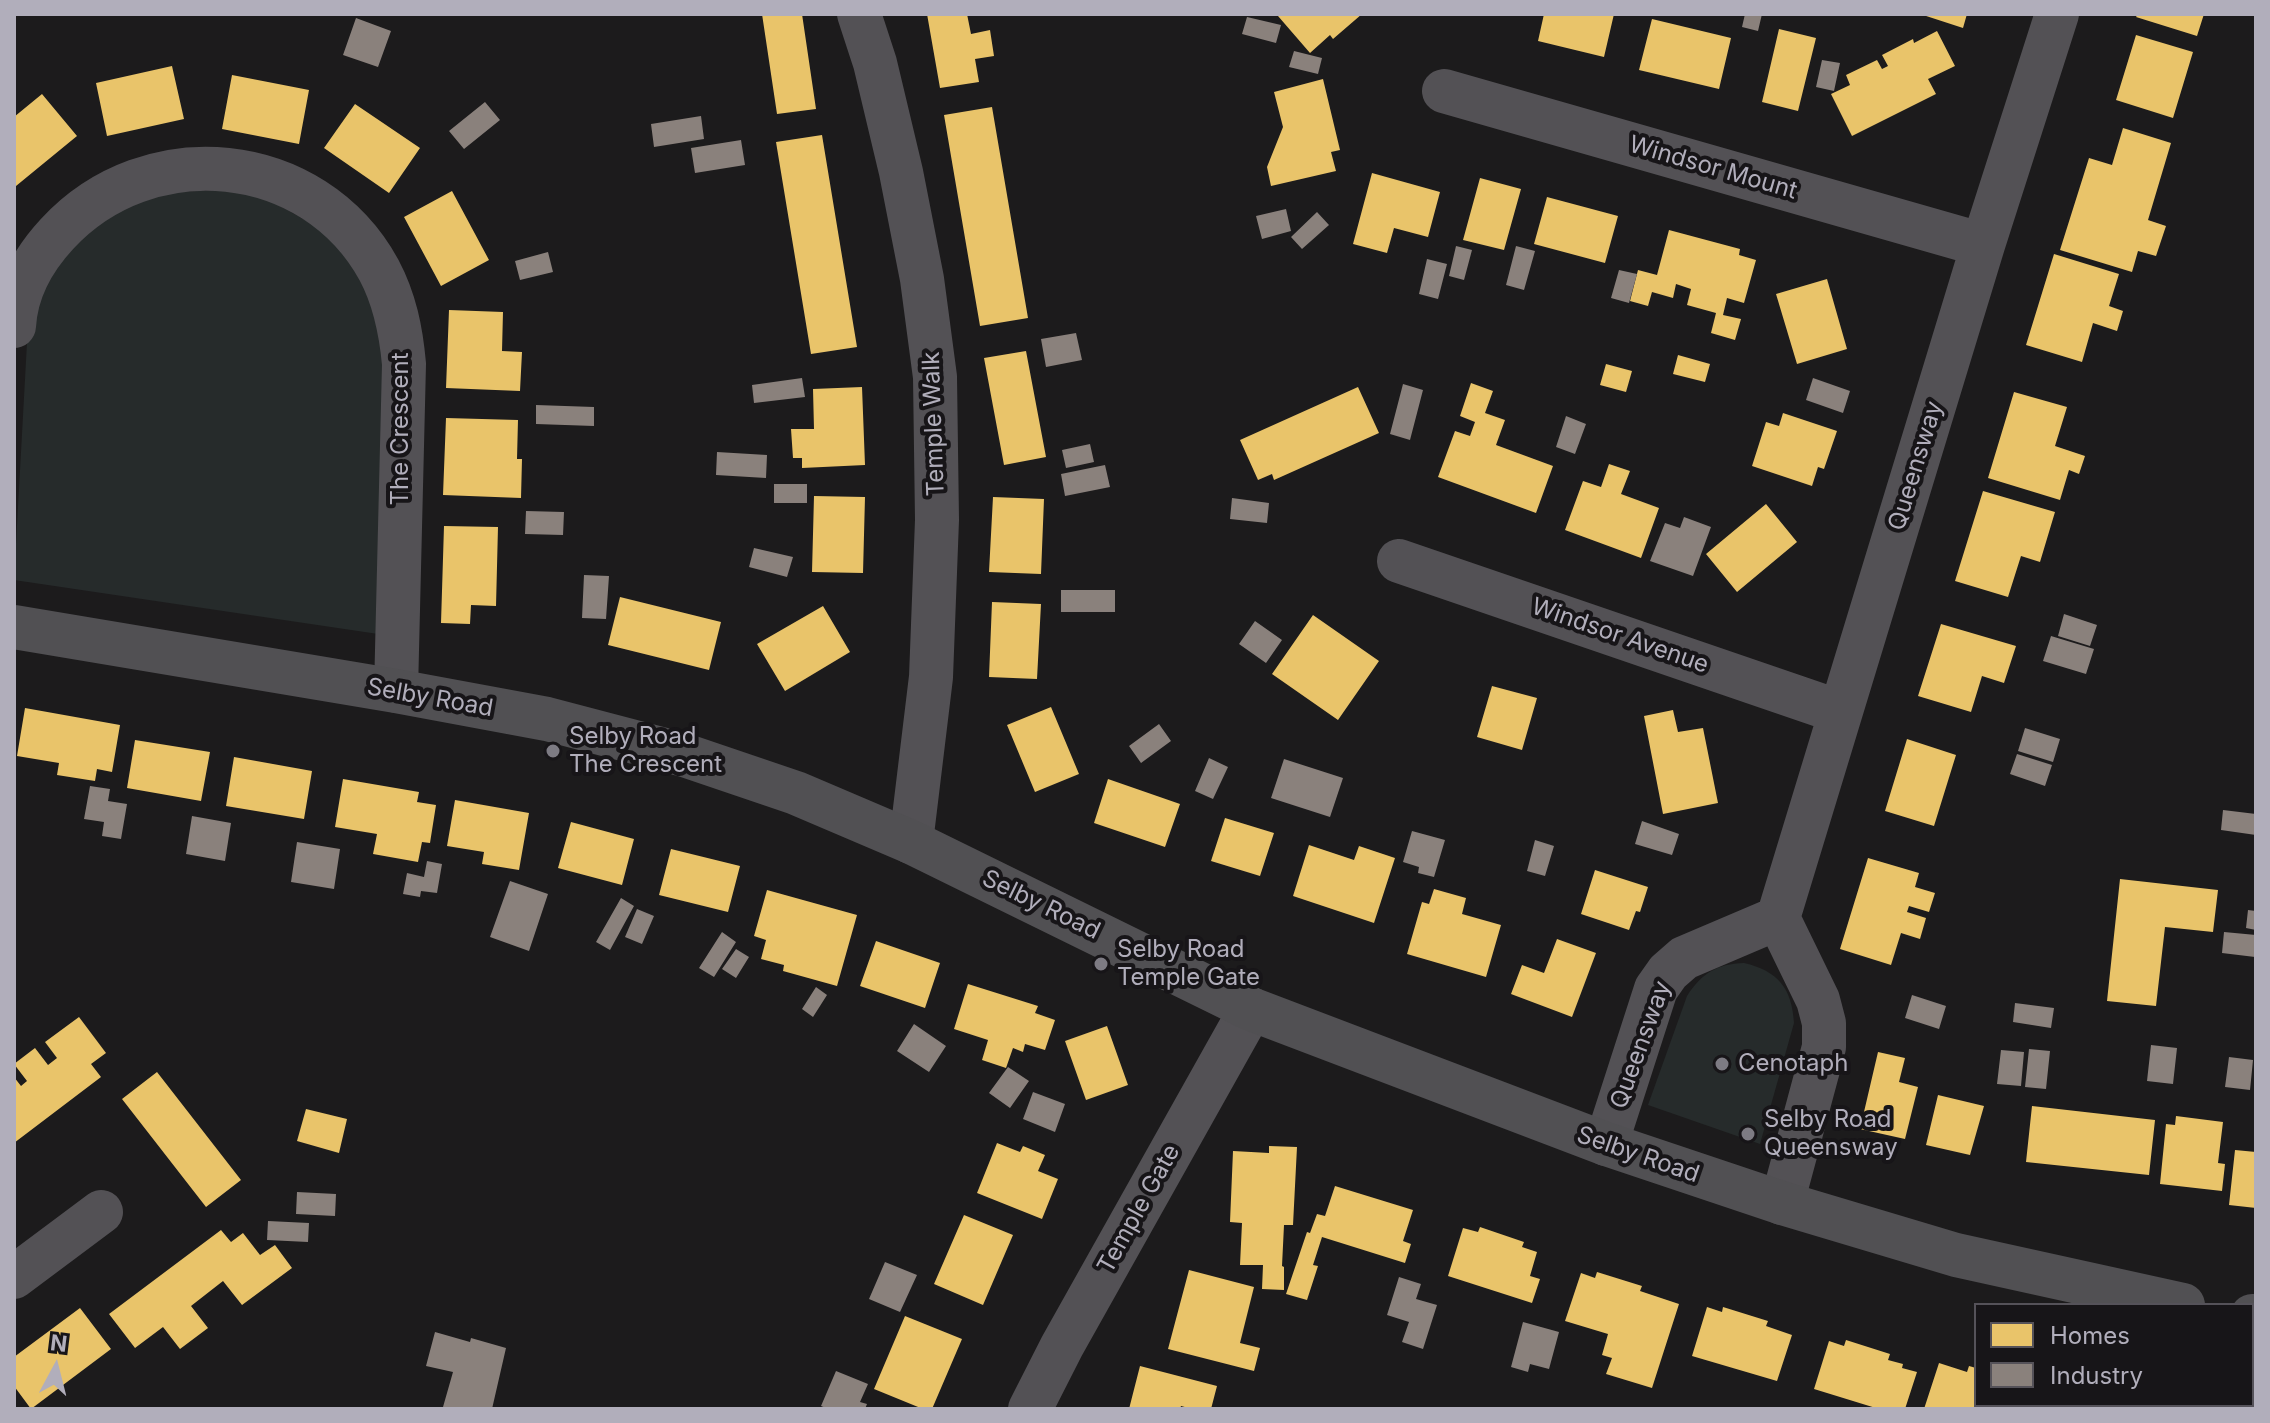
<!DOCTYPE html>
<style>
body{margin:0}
#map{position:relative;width:2270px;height:1423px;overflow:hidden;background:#1c1b1c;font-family:Inter,sans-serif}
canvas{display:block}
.frame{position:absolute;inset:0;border:16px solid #b1aebb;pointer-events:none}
.legend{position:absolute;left:1974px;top:1303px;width:280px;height:104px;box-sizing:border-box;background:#171518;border:2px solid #555259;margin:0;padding:10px 14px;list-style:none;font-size:24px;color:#b1aebb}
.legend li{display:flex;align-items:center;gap:16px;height:40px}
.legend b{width:40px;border:2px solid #555259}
.north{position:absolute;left:16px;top:1327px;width:80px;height:80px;-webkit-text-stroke:6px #171518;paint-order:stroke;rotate:7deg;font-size:22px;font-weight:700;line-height:32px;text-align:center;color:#b1aebb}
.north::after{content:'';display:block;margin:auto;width:28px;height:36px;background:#b1aebb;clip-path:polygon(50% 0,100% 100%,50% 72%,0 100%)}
</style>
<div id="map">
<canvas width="2270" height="1423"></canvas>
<div class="frame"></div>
<ul class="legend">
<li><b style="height:22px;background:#e9c46a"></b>Homes</li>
<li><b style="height:22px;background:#8a817c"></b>Industry</li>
</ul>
<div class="north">N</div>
</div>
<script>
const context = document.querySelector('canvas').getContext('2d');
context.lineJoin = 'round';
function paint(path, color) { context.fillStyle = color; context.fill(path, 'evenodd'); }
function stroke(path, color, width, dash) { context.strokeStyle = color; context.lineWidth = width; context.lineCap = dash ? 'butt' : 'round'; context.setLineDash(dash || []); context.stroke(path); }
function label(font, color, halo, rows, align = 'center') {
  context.font = font + ' Inter,sans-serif'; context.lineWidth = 8; context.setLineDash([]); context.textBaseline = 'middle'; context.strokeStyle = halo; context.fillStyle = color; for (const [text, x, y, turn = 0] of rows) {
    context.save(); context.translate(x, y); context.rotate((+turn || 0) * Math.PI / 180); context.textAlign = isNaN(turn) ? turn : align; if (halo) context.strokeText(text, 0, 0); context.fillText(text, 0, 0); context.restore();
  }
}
paint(new Path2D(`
 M249,189L338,238L387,327L385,635L14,580L29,306L63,248L148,193Z
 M1744,963C1778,971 1792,988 1794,1023L1760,1144L1648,1105L1687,996C1702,973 1717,964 1744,963Z`), '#262b2b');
paint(new Path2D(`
 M762,14H802L816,109L777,114Z
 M927,14H967L971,34L990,30L994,56L975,59L979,82L940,88Z
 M1281,14H1362L1333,39L1330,35L1310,53L1278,16Z
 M1544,14H1614L1604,57L1538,41Z
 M1920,14H1967L1963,28Z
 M2138,14H2204L2197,36L2136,17Z
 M1652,19L1731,38L1719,89L1639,70Z
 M1779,29L1816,38L1798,111L1762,102Z
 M1937,31L1955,66L1928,79L1936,94L1852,136L1831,94L1850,85L1846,75L1877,60L1882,69L1888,66L1882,55L1913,39L1914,43Z
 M2136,35L2193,52L2173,118L2116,100Z
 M172,66L184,119L107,136L96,83Z
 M232,75L309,90L299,144L222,129Z
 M1323,79L1340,150L1331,152L1336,171L1271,186L1267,167L1283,127L1274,92Z
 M42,94L77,136L16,186L14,183V117Z
 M355,104L420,148L389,193L324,148Z
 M992,107L1028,318L980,326L944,115Z
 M2123,128L2171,143L2148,220L2166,226L2156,256L2138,251L2132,272L2060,250L2089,158L2112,165Z
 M822,135L857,347L811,354L776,142Z
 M1372,173L1440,192L1428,237L1394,228L1387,253L1353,244Z
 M1480,178L1521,189L1504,250L1463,240Z
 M452,191L489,260L441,286L404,217Z
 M1547,197L1618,216L1605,263L1534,244Z
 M1669,230L1740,249L1739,255L1756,260L1744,303L1727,298L1723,315L1741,319L1735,340L1711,333L1716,313L1687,305L1691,289L1676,284L1673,298L1652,292L1648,306L1630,301L1638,270L1657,275Z
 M2054,254L2119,274L2109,306L2123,311L2117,331L2093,323L2082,362L2026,345Z
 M1827,279L1847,349L1797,364L1776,294Z
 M449,310L503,312L502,351L522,352L520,391L446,388Z
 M1026,351L1046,457L1004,465L984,358Z
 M1678,355L1710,364L1705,382L1673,374Z
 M1606,364L1632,371L1626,392L1600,385Z
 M1471,383L1493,391L1485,413L1505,420L1496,445L1553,466L1536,513L1438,477L1455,431L1470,436L1475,422L1460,416Z
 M862,387L865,465L802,468V458H793L791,429H814L813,389Z
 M1358,387L1379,433L1274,480L1272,474L1258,480L1240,440Z
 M2014,392L2067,407L2055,446L2085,456L2079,474L2069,470L2060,500L1988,478Z
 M1783,413L1837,431L1824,469L1818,467L1812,486L1752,466L1766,422L1779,426Z
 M446,418L518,420L517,459H522L521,498L443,495Z
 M1609,464L1630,471L1621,494L1659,508L1641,558L1565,530L1583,481L1601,487Z
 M1983,491L2055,512L2040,562L2021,556L2008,597L1955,581Z
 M814,496L865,497L863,573L812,572Z
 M993,497L1044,499L1041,574L989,572Z
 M1766,504L1797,542L1737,592L1706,554Z
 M444,526L498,527L496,606L471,605L470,624L441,623Z
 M620,597L721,622L709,670L608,645Z
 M992,602L1041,604L1037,679L989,677Z
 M823,606L850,652L785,691L757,644Z
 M1313,615L1379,661L1338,720L1272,674Z
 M1941,624L2016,646L2004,683L1982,676L1971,712L1918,696Z
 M1492,686L1537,698L1522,750L1477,737Z
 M1051,707L1079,774L1035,792L1007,725Z
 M25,708L120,725L112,772L97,769L95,781L57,775L59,763L17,756Z
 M1673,710L1678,732L1703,728L1718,803L1663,814L1644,716Z
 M1907,739L1956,755L1934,826L1885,811Z
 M135,740L210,752L201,801L127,788Z
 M234,757L312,771L304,819L226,806Z
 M343,779L419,792L417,802L436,805L430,843L422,842L418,862L373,854L377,834L335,827Z
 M1108,779L1180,804L1165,847L1094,823Z
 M455,800L529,813L519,870L482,864L484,852L447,846Z
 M1225,818L1274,833L1260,876L1211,861Z
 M571,822L634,839L622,885L558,868Z
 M1309,845L1354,860L1359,846L1395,858L1374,923L1293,896Z
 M671,849L740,866L728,912L659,895Z
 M1868,858L1919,873L1915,887L1935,893L1929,912L1909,906L1907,912L1926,918L1920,939L1901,933L1891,965L1840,949Z
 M1595,870L1648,887L1640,912L1636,911L1629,930L1581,914Z
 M2120,879L2218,890L2213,932L2165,927L2156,1006L2107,1001Z
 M1434,889L1466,898L1462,914L1501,925L1486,977L1407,954L1422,902L1429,904Z
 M767,890L857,915L837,986L783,971L784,965L761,959L766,940L754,936Z
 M1557,939L1596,953L1572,1017L1511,994L1522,965L1544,973Z
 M876,941L940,963L925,1008L860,986Z
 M968,984L1038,1006L1035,1013L1055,1020L1045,1050L1025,1044L1023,1052L1013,1048L1006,1068L982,1060L988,1040L954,1029Z
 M79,1017L106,1053L91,1064L101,1077L14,1143V1077L21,1086L27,1081L14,1064L35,1048L48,1065L57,1058L45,1042Z
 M1107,1026L1128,1085L1086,1100L1065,1041Z
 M1878,1052L1905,1058L1899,1082L1918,1087L1905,1139L1860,1129Z
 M157,1072L241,1180L206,1207L122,1099Z
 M1938,1095L1984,1106L1970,1155L1926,1145Z
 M2032,1106L2155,1120L2149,1175L2026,1162Z
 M306,1109L347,1119L339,1153L297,1141Z
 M2176,1116L2223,1122L2218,1163L2225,1164L2222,1191L2160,1184L2166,1124L2175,1125Z
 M997,1143L1020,1152L1023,1146L1045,1155L1038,1171L1058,1179L1042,1219L977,1193Z
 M1269,1146L1297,1147L1293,1225H1284L1282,1266L1284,1267V1290L1262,1289L1263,1265H1240L1242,1223L1230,1222L1233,1151L1269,1153Z
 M2235,1150L2256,1152V1208L2229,1205Z
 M1335,1186L1413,1210L1403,1241L1411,1244L1405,1263L1322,1237L1313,1265L1318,1266L1307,1300L1286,1294L1307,1232L1310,1233L1317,1214L1325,1216Z
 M964,1215L1013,1235L983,1305L934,1284Z
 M1480,1227L1524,1242L1522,1247L1537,1252L1530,1276L1540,1279L1532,1303L1448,1276L1463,1228L1478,1232Z
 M221,1230L231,1242L243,1233L260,1255L275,1245L292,1268L242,1305L223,1281L191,1306L208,1328L180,1349L163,1327L135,1348L109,1314Z
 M1189,1270L1254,1287L1240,1343L1260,1348L1254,1371L1168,1349Z
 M1597,1272L1642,1286L1640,1291L1679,1304L1652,1388L1606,1374L1612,1358L1602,1355L1608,1334L1565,1321L1581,1273L1595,1278Z
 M1707,1307L1722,1312L1723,1307L1768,1321L1766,1326L1792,1335L1777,1381L1692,1356Z
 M80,1308L111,1349L31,1409L14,1386V1357Z
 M905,1316L962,1339L932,1409H923L874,1389Z
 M1846,1340L1890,1354L1888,1360L1903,1364L1902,1368L1917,1372L1905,1409H1879L1814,1389L1829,1341L1844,1346Z
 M1939,1363L1967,1372L1969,1366L1976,1368V1405H2040L2039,1409H1924Z
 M1140,1366L1217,1386L1211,1409H1192L1181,1406L1180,1409H1129Z
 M2070,1405H2112L2110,1409H2069Z`), '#e9c46a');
paint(new Path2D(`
 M1745,14H1762L1758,31L1742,27Z
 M1247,17L1281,25L1276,43L1242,34Z
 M356,18L391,31L378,67L343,55Z
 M1294,51L1322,58L1318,74L1289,67Z
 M1822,60L1840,63L1834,91L1816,87Z
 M485,102L500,120L464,149L449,131Z
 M701,116L704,139L654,147L651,124Z
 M741,140L745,165L695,173L691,148Z
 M1286,209L1291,231L1262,239L1256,216Z
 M1317,212L1329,225L1302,249L1291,237Z
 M1456,246L1472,250L1464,280L1449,276Z
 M1516,246L1535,251L1524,290L1506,285Z
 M548,252L553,272L520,280L515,261Z
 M1427,259L1447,264L1438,299L1419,294Z
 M1619,270L1637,274L1629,303L1611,298Z
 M1076,333L1082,360L1046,367L1041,339Z
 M802,378L805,397L754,403L752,385Z
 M1813,378L1850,391L1843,413L1806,400Z
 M1403,384L1423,390L1410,440L1390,434Z
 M536,405L594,407V426L536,424Z
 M1566,416L1586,424L1575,454L1556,447Z
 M1090,444L1094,462L1066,468L1062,450Z
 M717,452L767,455L766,478L716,475Z
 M1105,465L1110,487L1065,496L1061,474Z
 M774,484H807V503H774Z
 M1232,498L1269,503L1267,523L1230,519Z
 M526,511L564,512L563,535L525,534Z
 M1684,517L1711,527L1693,576L1650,561L1665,523L1680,528Z
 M754,548L793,557L787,577L749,567Z
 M584,575L609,576L606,619L582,618Z
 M1061,590H1115V612H1061Z
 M2064,614L2097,625L2090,646L2058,636Z
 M1255,621L1282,640L1266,663L1239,644Z
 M2051,636L2094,649L2086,674L2043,661Z
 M1159,724L1171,741L1141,763L1129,746Z
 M2025,728L2060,739L2053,762L2018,751Z
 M2017,754L2052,765L2045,786L2010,774Z
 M1209,758L1228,767L1213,799L1195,791Z
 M1284,759L1343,778L1330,817L1271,798Z
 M90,786L110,789L108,801L127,804L121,839L102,836L104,822L84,819Z
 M2223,810L2256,814V835L2221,830Z
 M192,816L231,823L225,861L186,854Z
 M1642,821L1679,834L1672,855L1635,844Z
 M1412,831L1445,840L1434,877L1418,873L1419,867L1403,862Z
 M1535,840L1554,846L1545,876L1527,871Z
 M297,842L340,849L334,889L291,882Z
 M427,861L442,864L437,893L421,891L420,897L403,894L407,873L424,877Z
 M510,881L548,894L529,951L490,937Z
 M621,898L634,906L610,950L596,942Z
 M637,909L654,916L642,944L625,937Z
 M2248,910L2256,911V930L2246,928Z
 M722,932L736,942L714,977L699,968Z
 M2224,932L2256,935L2255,957L2222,953Z
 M736,949L749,957L736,978L722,969Z
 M816,987L827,995L813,1017L802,1009Z
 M1912,995L1946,1006L1939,1029L1905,1018Z
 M2015,1003L2054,1008L2051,1028L2013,1022Z
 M914,1024L946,1046L929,1072L897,1051Z
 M2151,1045L2177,1048L2173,1084L2147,1081Z
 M2029,1049L2050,1051L2046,1089L2025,1087Z
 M2001,1050L2024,1052L2021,1086L1997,1084Z
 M2229,1057L2253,1060L2250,1090L2225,1087Z
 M1008,1067L1029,1081L1010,1108L989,1093Z
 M1033,1092L1065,1104L1055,1132L1023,1119Z
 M297,1192L336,1194L335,1216L296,1214Z
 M268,1221L309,1223L308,1242L267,1240Z
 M885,1262L917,1275L900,1312L869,1299Z
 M1399,1277L1421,1284L1416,1299L1437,1305L1423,1349L1402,1342L1409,1322L1387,1315Z
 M1523,1322L1559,1332L1549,1369L1530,1364L1528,1372L1511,1367Z
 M435,1332L470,1342L471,1338L506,1348L492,1409H451L443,1407L453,1372L426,1366Z
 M836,1371L868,1384L860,1402L867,1404L865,1409H828L821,1406Z`), '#8a817c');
stroke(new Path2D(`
 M2138,1409L2141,1405
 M2169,1409L2171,1405`), '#535155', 22);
stroke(new Path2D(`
 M859,14L875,63L901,172L922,279L935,377L937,520L931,677L911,842
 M1444,91L1983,245
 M14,326C16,290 32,261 57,234C148,135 313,150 379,270C395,300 401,331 404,364L396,691
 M1399,561L1840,712
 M1606,1144L1656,989L1668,972L1684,958L1778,918
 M1782,1203L1824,1047V1023L1818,1000L1778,918L1983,245L2057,14
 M14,1277L101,1212
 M1030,1409L1062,1346L1251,1009`), '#535155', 44);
stroke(new Path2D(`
 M14,627L396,691L547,719L684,755L796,793L911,842L1251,1009L1606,1144L1782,1203L1956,1255L2183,1305
 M2252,1316H2256`), '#515053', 44);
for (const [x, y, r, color] of [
 [553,751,8,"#7d7b83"],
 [1101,964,8,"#7d7b83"],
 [1722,1064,8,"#7d7b83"],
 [1748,1134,8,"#7d7b83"]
]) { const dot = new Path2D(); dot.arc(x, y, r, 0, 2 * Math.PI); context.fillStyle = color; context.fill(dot); stroke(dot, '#171518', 3); }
label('24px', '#b1aebb', '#171518', [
 ["Windsor Mount",1713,168,16],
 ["Temple Walk",934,424,-92],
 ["The Crescent",401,429,-90],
 ["Queensway",1916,466,-73],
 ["Windsor Avenue",1620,636,19],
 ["Selby Road",430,698,10],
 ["Selby Road",1041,905,26],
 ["Queensway",1641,1045,-70],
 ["Selby Road",1638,1155,19],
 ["Temple Gate",1139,1209,-61]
]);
label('24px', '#b1aebb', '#171518', [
 ["Selby Road",569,737],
 ["The Crescent",569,765],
 ["Selby Road",1117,950],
 ["Temple Gate",1117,978],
 ["Cenotaph",1738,1064],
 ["Selby Road",1764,1120],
 ["Queensway",1764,1148]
], 'left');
</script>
